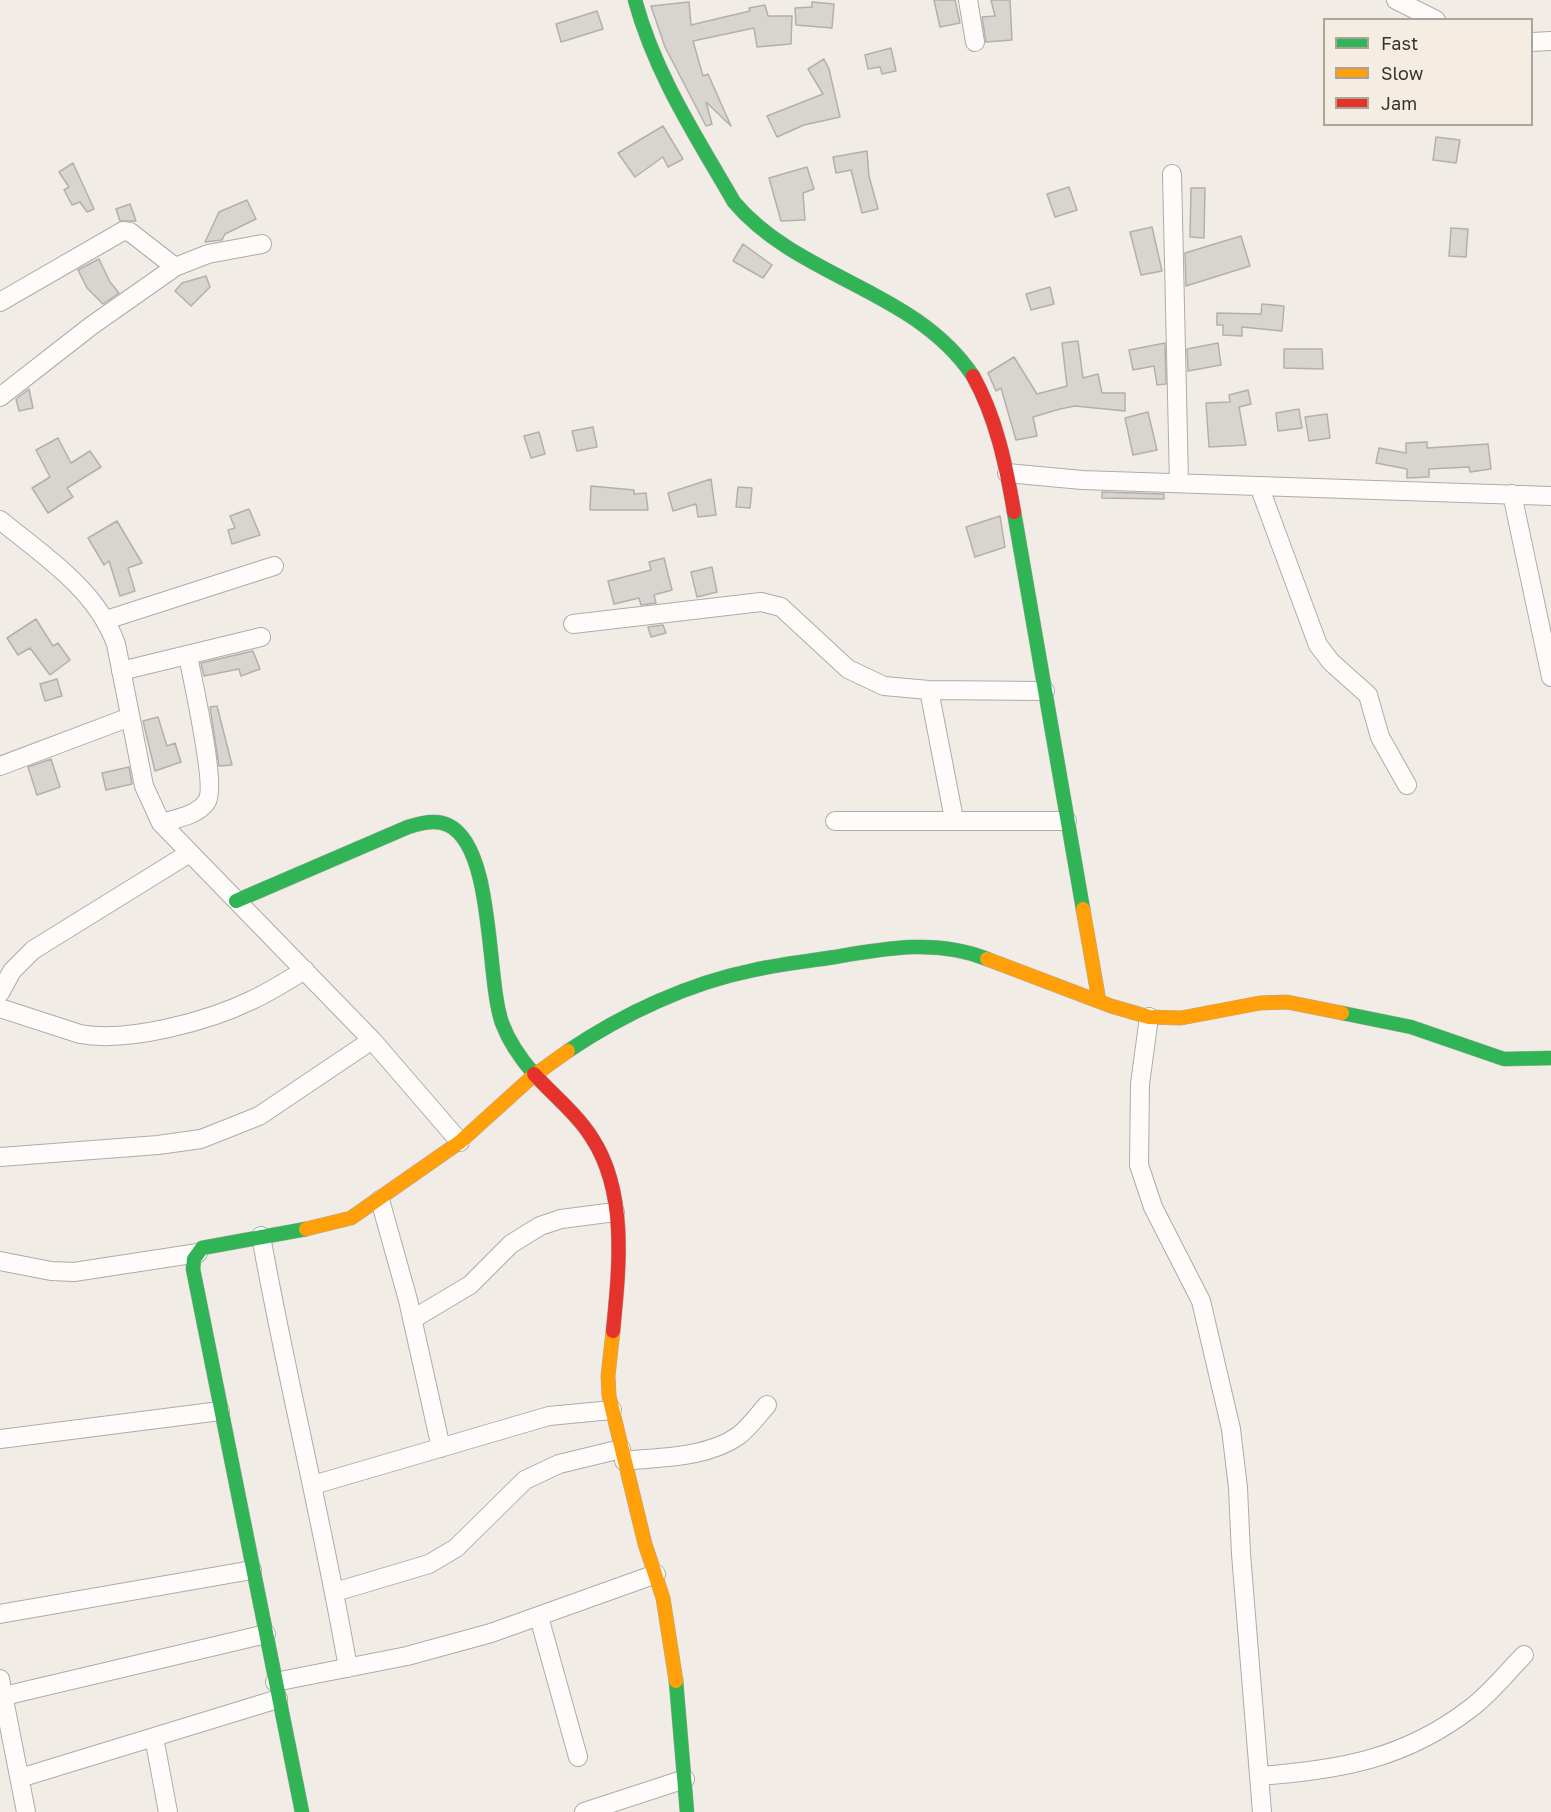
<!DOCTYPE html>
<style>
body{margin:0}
#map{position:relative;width:1551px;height:1812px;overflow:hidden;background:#f1ece6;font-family:"Golos Text",sans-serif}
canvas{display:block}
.legend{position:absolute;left:1323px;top:18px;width:210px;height:108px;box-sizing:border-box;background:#f5ede1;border:2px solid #a9a39a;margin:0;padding:8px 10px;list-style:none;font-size:18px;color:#37342f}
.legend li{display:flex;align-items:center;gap:12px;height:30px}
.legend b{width:30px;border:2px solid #a9a39a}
</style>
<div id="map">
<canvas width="1551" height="1812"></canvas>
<ul class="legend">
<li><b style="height:8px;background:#30b455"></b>Fast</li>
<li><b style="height:8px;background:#ff9f0a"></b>Slow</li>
<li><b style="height:8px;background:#e5322d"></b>Jam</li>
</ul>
</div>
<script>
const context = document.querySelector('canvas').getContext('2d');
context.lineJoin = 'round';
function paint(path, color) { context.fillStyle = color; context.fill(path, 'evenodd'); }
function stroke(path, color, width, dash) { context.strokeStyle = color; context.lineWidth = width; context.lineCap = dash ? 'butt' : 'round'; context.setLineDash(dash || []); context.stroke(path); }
const building = new Path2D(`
 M934,0H955L960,23L940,27Z
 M991,0H1010L1012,40L986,42L982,17L995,16Z
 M689,2L691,25L750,11L749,8L765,5L768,16H792L791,44L757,47L754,28L693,41L703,76L708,74L731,126L706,102L712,124L706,126L665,47L651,6Z
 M812,2L834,4L832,28L796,25L795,8L812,7Z
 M597,11L603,29L561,42L556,24Z
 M891,48L896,71L882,74L880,67L868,69L865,55Z
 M824,59L829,69L840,117L804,125L777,137L767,116L823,94L808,69Z
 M663,126L683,159L668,167L663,157L635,177L618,153Z
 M1436,137L1460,140L1456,163L1433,160Z
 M867,151L869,176L878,209L862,213L851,170L836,173L833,157Z
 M73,163L94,209L87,212L80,202L72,205L64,190L69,187L59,172Z
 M807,167L814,189L803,193L805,220L781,221L769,178Z
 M1069,187L1077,210L1055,217L1047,194Z
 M1191,188H1205L1204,238L1190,237Z
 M247,200L256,219L225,234L222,240L205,242L219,212Z
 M130,204L136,221H120L116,209Z
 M1152,227L1162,271L1141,275L1130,232Z
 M1451,228L1468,229L1466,257L1449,256Z
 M1241,236L1250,266L1186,286L1185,253Z
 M743,244L772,265L763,278L733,261Z
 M99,259L110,282L119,293L103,304L87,288L78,270Z
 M206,276L210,287L191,306L175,291L182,283Z
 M1050,287L1054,304L1031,310L1026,294Z
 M1262,304L1284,306L1282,331L1242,327V336L1223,335V325H1217V313L1261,314Z
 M1078,341L1083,378L1098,374L1102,393H1125V411L1075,406L1060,409L1033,417L1037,436L1016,440L1001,388L996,391L988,373L1014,357L1037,394L1067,386L1062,343Z
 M1165,343L1166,384L1157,385L1154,366L1133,370L1129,350Z
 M1218,343L1221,365L1188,371L1187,349Z
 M1284,349H1322L1323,369L1284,368Z
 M29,389L33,408L19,411L16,399Z
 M1248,390L1251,404L1239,407L1246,445L1209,447L1206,403L1230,402L1229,395Z
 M1299,409L1302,428L1278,431L1276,413Z
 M1148,412L1157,450L1133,455L1125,418Z
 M1327,414L1330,438L1309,441L1305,417Z
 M593,427L597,447L577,451L572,431Z
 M539,432L545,454L531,458L524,436Z
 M58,438L71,463L90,451L101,467L67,488L73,497L48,513L32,488L50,477L36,450Z
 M1427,442V448L1488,444L1491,469L1470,472L1469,467L1429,469V477L1407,478V469L1376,463L1379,448L1406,453V443Z
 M711,479L716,515L698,517L696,504L673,511L668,493Z
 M591,486L634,490V494L646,493L648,510H590Z
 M738,487L752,488L750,508L736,507Z
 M1102,492L1164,494V499L1102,498Z
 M249,509L260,535L232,544L228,530L235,528L230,516Z
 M1000,516L1005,547L975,557L966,527Z
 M117,521L142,563L128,568L135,591L120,596L109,561L104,565L88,538Z
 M664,558L672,590L654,595L656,603L641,605L639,598L614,604L608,581L651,570L649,562Z
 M712,567L717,592L697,597L691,572Z
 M36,619L53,646L58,643L70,660L50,675L30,648L18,655L7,638Z
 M663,625L666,633L651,637L648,627Z
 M253,651L260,669L241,676L239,669L204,676L201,663Z
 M57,679L62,696L45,701L40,684Z
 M217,706L232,765L219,766L210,707Z
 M158,717L167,746L175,743L181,762L155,771L143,721Z
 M51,759L60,787L37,795L28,767Z
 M129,767L132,784L106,790L102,773Z`);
paint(building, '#d8d4cf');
stroke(building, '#b3b0ab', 1.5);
const street = new Path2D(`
 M968,0L975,42
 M1396,0L1436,20
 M1532,42L1551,41
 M1172,174L1179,483
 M0,302L123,231L130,232L175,267
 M0,397L91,326L175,267L208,254L262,244
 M1007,473L1082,480L1551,496
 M1259,486L1318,645L1331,662L1368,695L1380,737L1407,785
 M1512,494L1551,677
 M0,520C44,556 96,589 116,644L144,786L161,823L372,1040L460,1142
 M106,620L274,566
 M573,624L761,602L781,607L848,669L884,686L929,690L1045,691
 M121,671L261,637
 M929,690L954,819
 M0,766L130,717
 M835,821H1067
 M161,823C175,819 199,815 207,801C217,785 192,679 188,655
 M0,993L12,971L33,950L188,854
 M0,1008L80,1034C128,1043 209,1021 252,1000C270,992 288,980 305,970
 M1149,1017L1140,1084L1139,1165L1153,1207L1201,1301L1231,1429L1238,1488L1241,1554L1262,1812
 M0,1157L158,1145L201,1139L259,1116L372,1040
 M380,1200L408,1300L441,1448
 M261,1236C287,1381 323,1523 348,1668
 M0,1261L51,1271L74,1272L198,1253
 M413,1319L470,1285L511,1244L540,1226L561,1219L615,1212
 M0,1439L220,1411
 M624,1461C660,1457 707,1458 738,1436C749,1428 758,1415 767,1405
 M313,1485L549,1416L612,1410
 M335,1592L429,1564L456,1548L525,1480L559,1464L621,1449
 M0,1614L252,1570
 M539,1617L578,1757
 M0,1679L26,1812
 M275,1682L407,1656L491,1633L656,1574
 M4,1696L266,1634
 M154,1737L168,1812
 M1259,1776C1340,1770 1405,1759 1471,1708C1491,1693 1507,1672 1524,1655
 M20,1778L278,1699
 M584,1812L685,1779`);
const fast = new Path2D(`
 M635,0C655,74 696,136 734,202C799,279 915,289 973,376
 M1014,512L1083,909
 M236,901L408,827C421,823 436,819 448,825C495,847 486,978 502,1023C509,1042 521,1059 534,1074
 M1342,1013L1411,1027L1504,1059L1551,1058
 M568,1051C623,1014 689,983 754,970C781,964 808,961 835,957C887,948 938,939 987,959
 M676,1681L687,1812
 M302,1812L193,1269L194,1259L202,1248L306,1229`);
const slow = new Path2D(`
 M1083,909L1099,1001
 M987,959L1111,1006L1149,1017L1181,1018L1260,1003L1287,1002L1342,1013
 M306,1229L351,1218L460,1142L533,1076L568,1051
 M613,1331L608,1376L609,1396L645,1544L663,1598L676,1681`);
const jam = new Path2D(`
 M973,376C996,417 1006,465 1014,512
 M534,1074C553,1095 577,1114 592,1138C628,1193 619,1270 613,1331`);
stroke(street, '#afaba7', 20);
stroke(fast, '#afaba7', 15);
stroke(slow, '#afaba7', 15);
stroke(jam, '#afaba7', 15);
stroke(street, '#fdfcfb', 18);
stroke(fast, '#30b455', 14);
stroke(slow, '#ff9f0a', 14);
stroke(jam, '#e5322d', 14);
</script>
